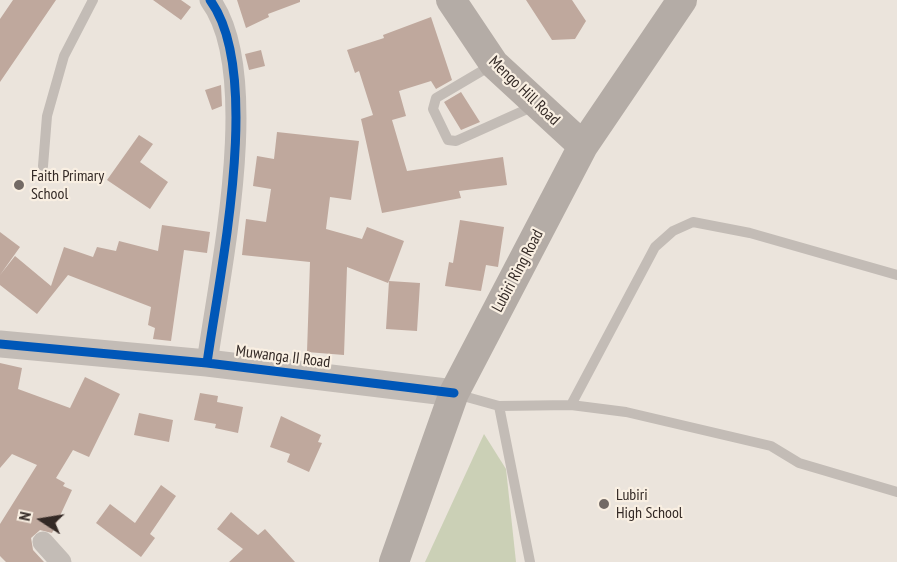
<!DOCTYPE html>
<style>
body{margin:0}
#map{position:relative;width:897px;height:562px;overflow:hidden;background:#ebe4dc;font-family:"PT Sans Narrow",sans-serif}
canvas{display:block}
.north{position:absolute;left:12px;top:490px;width:60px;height:60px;-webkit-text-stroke:4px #f9efe2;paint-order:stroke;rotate:282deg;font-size:16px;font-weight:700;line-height:24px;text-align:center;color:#332925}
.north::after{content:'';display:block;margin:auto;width:21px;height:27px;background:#332925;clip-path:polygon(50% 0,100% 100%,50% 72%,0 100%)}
</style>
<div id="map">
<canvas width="897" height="562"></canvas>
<div class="north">N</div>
</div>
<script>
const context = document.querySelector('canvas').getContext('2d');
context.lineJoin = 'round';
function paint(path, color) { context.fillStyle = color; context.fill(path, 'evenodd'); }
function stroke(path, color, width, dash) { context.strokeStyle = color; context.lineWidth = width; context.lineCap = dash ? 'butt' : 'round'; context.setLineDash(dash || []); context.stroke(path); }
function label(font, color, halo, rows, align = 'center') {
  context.font = font + ' "PT Sans Narrow",sans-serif'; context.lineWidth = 4.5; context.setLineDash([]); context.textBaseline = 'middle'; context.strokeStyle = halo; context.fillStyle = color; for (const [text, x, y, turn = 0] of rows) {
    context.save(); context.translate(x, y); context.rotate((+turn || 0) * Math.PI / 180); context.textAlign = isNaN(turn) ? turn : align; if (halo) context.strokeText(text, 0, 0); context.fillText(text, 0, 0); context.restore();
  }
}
paint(new Path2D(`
 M484,434L506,469L516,562H425Z`), '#cbd0b6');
paint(new Path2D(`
 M13,0H56L0,82V19Z
 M153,0H181L191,7L181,20Z
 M237,0H300V2L268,14L269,17L246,28Z
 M526,0H572L586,21L575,39L552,40Z
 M431,17L452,80L436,89L431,81L399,91L406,116L392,120L407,171L503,157L507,185L459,191L461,198L382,213L361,119L373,115L359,71L355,73L347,50L384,38L383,35Z
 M261,50L265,66L249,70L245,54Z
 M221,85L222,106L212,110L205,90Z
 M461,92L480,122L461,130L444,102Z
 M277,132L359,141L351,200L330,197L326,229L362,239L367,227L404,241L389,281L420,283L417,331L386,329L389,281L388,283L347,267L344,355L307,352L310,262L242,255L246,219L266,222L271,189L253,186L257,156L274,159Z
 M139,135L153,144L140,162L168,182L150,209L107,180Z
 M460,220L504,227L498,267L486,265L481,291L445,286L449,262L453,263Z
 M162,225L210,232L207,253L184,250L171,341L153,339L155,328L148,325L151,307L68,275L37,314L0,285V275L15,256L51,286L64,247L93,257L97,247L116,251L119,241L158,251Z
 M0,232L20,247L0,275Z
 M0,363L22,368L18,389L70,408L85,377L120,394L89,457L73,450L56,478L65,483L63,486L72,490L52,533L40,530L31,538L33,550L44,562H6L0,556V524L37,465L12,454L0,468Z
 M200,393L218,396L217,402L243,407L238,433L215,428L216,424L194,420Z
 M139,413L173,420L169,442L134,435Z
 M281,416L321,435L318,442L322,443L309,472L287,462L290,454L270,447Z
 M161,485L176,496L150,534L155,538L141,557L96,523L110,504L135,523Z
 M231,512L258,535L265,529L295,562H229L243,549L217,529Z`), '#bfa89d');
stroke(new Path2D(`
 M492,65L436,98L433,109L448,140L456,141L534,106
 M43,166L47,116L64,56L93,0
 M456,394L499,406L571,405L626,412L771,446L799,463L897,492
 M571,405L655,247L673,231L693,222L750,233L897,275
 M499,406L530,562`), '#c3bcb6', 10);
stroke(new Path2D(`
 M207,363C219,275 264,73 210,0
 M43,542L61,562`), '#c3bcb6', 21);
stroke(new Path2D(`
 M0,344L207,363L454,393`), '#c3bcb6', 27);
stroke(new Path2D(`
 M451,0L494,64L583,146
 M394,562L454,393L583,146L682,0`), '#b4aca6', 30);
stroke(new Path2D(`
 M0,344L207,363L454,393
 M207,363C219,275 264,73 210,0`), '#0057b8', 9);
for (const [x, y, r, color] of [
 [19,185,6,"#736a65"],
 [604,504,6,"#736a65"]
]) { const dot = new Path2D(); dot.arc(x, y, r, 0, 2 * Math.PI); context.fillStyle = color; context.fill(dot); stroke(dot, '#f9efe2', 2); }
label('16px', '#332925', '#f9efe2', [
 ["Mengo Hill Road",524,91,44],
 ["Lubiri Ring Road",518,271,-62],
 ["Muwanga II Road",283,357,7]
]);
label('16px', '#332925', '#f9efe2', [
 ["Faith Primary",31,176],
 ["School",31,194],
 ["Lubiri",616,495],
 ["High School",616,513]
], 'left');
</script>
